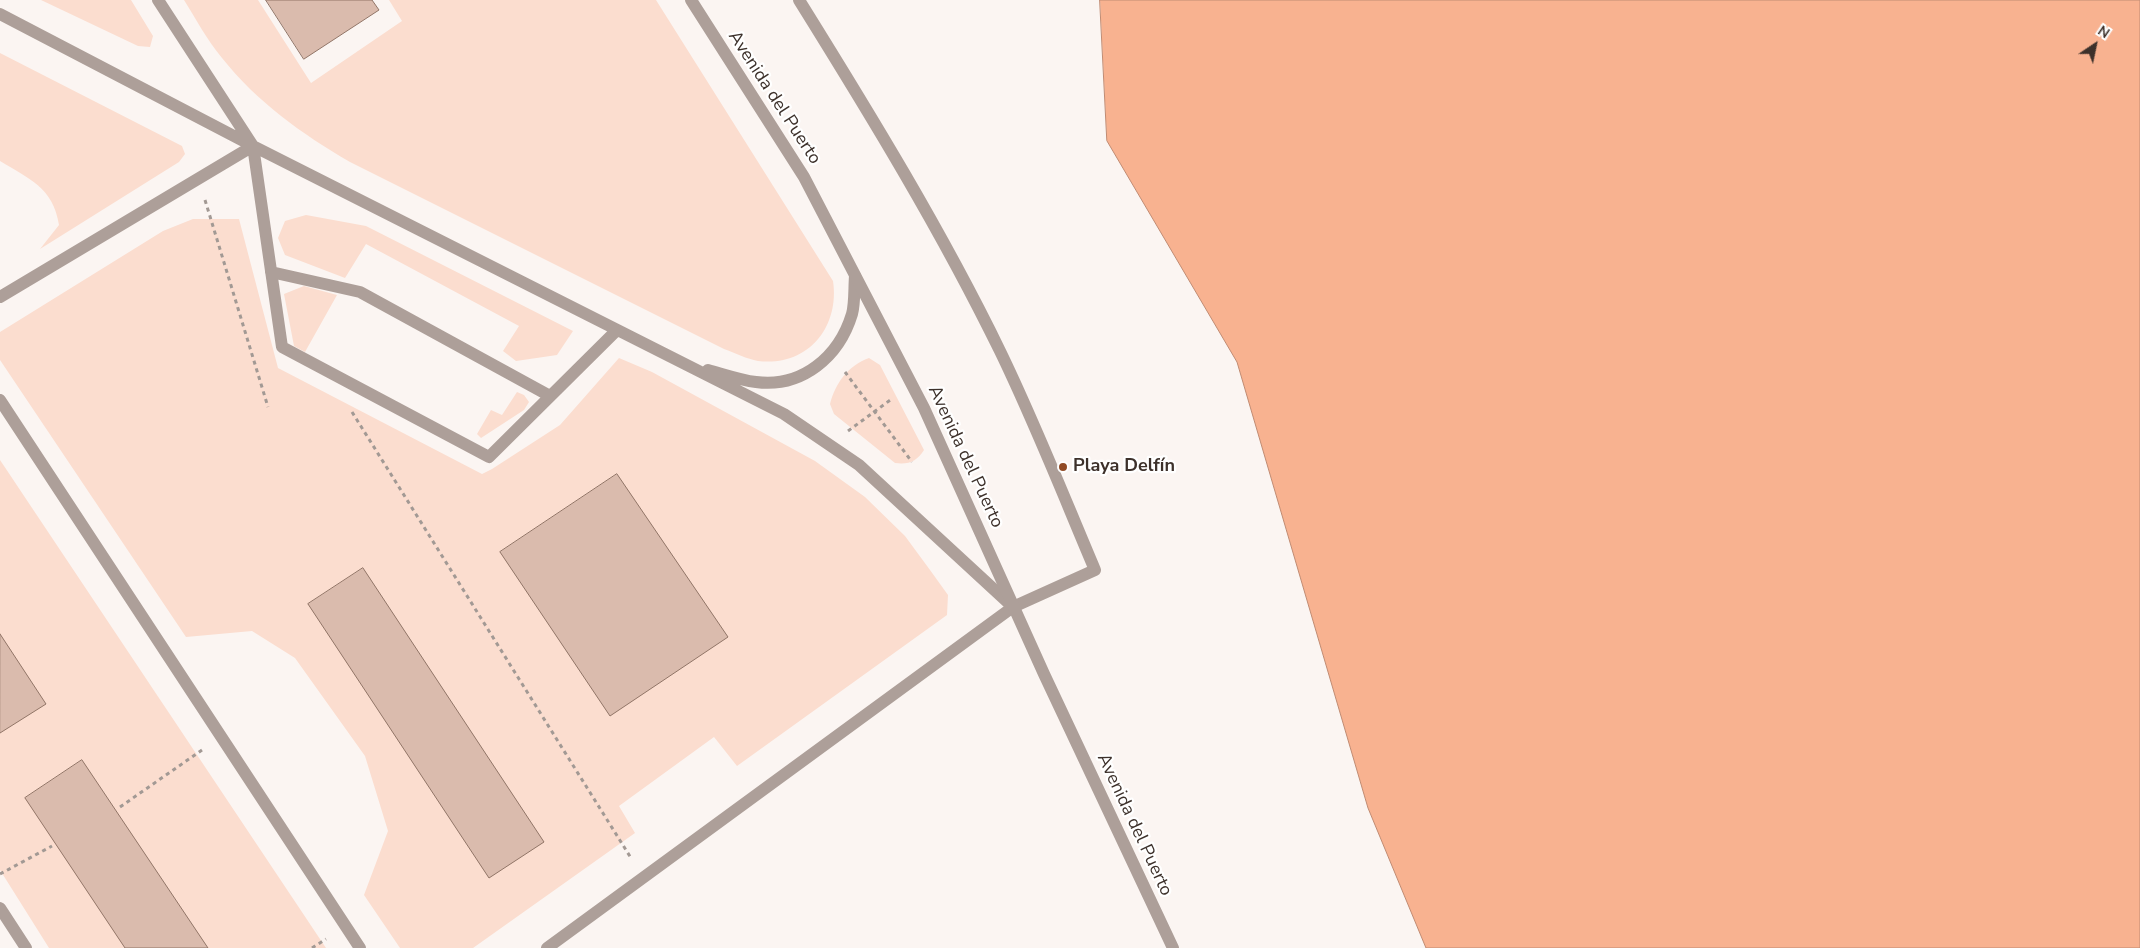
<!DOCTYPE html>
<meta charset="utf-8">
<style>
body{margin:0}
#map{position:relative;width:2140px;height:948px;overflow:hidden;background:#fbf5f2;font-family:"Nunito Sans",sans-serif}
canvas{display:block}
.north{position:absolute;left:2070px;top:20px;width:50px;height:50px;-webkit-text-stroke:4px #fff;paint-order:stroke;rotate:34deg;font-size:14px;font-weight:700;line-height:20px;text-align:center;color:#3d312b}
.north::after{content:'';display:block;margin:auto;width:18px;height:22px;background:#3d312b;clip-path:polygon(50% 0,100% 100%,50% 72%,0 100%)}
</style>
<div id="map">
<canvas width="2140" height="948"></canvas>
<div class="north">N</div>
</div>
<script>
const context = document.querySelector('canvas').getContext('2d');
context.lineJoin = 'round';
function paint(path, color) { context.fillStyle = color; context.fill(path, 'evenodd'); }
function stroke(path, color, width, dash) { context.strokeStyle = color; context.lineWidth = width; context.lineCap = dash ? 'butt' : 'round'; context.setLineDash(dash || []); context.stroke(path); }
function label(font, color, halo, rows, align = 'center') {
  context.font = font + ' "Nunito Sans",sans-serif'; context.lineWidth = 4.5; context.setLineDash([]); context.textBaseline = 'middle'; context.strokeStyle = halo; context.fillStyle = color; for (const [text, x, y, turn = 0] of rows) {
    context.save(); context.translate(x, y); context.rotate((+turn || 0) * Math.PI / 180); context.textAlign = isNaN(turn) ? turn : align; if (halo) context.strokeText(text, 0, 0); context.fillText(text, 0, 0); context.restore();
  }
}
paint(new Path2D(`
 M41,0H131L153,36L150,47L138,46Z
 M184,0H258L311,83L402,21L389,0H656L833,281C840,328 807,367 758,361C747,359 735,353 724,349L350,162C302,134 257,102 222,58C207,40 196,19 184,0Z
 M0,53L182,146L185,154L179,162L40,249L59,225C53,187 29,179 0,161Z
 M306,215L366,226L573,331L557,355L516,361L503,351L519,326L366,244L345,278L285,255L278,238L285,221Z
 M193,219H239L278,368L482,474L492,469L560,425L619,358L652,372L815,461L865,497L905,536L930,570L948,595L947,615L737,766L714,737L619,806L635,833L473,948H400L364,895L388,831L365,756L295,658L252,631L186,637L0,360V332L163,231Z
 M304,286L337,295L305,352L294,346L284,294Z
 M869,358L880,365L924,450C917,461 909,465 895,463L834,414L830,404C836,382 848,366 869,358Z
 M517,392L524,395L529,402L524,410L481,438L477,434L491,410L502,415Z
 M0,460L326,948H49L0,870Z`), '#fbddcf');
const water = new Path2D(`
 M1100,0H2140V948H1426L1368,808L1237,362L1107,141Z`);
paint(water, '#f8b290');
stroke(water, '#c08b72', 1);
const building = new Path2D(`
 M266,0H372L379,10L304,59Z
 M617,474L728,637L610,716L500,552Z
 M363,568L544,842L489,878L308,604Z
 M0,634L46,704L0,733Z
 M82,760L208,948H125L25,798Z`);
paint(building, '#dabbad');
stroke(building, '#917567', 1);
stroke(new Path2D(`
 M205,200L268,407
 M845,372L912,462
 M352,412L631,858
 M848,431L893,398
 M120,807L202,750
 M0,874L52,846
 M312,948L326,939`), '#a29994', 3, [4, 4]);
stroke(new Path2D(`
 M0,14L253,146L158,0
 M253,146L282,347L489,457L617,330
 M271,272L360,292L550,396
 M0,297L253,146L784,414L859,465L1013,607
 M708,370C723,374 740,380 756,382C802,388 839,357 852,314C855,303 854,288 855,276
 M0,400L360,948
 M0,908L26,948
 M547,948L1013,607L1095,570C1064,497 1035,423 1000,351C941,230 870,114 799,0`), '#ad9f99', 12);
stroke(new Path2D(`
 M691,0L804,177L924,408L1044,674L1173,948`), '#ad9f99', 12);
for (const [x, y, r, color] of [
 [1063,467,5,"#914a25"]
]) { const dot = new Path2D(); dot.arc(x, y, r, 0, 2 * Math.PI); context.fillStyle = color; context.fill(dot); stroke(dot, '#fff', 2); }
label('18px', '#3d312b', '#fff', [
 ["Avenida del Puerto",774,98,57],
 ["Avenida del Puerto",965,457,65],
 ["Avenida del Puerto",1134,825,65]
]);
label('bold 18px', '#3d312b', '#fff', [
 ["Playa Delfín",1073,467]
], 'left');
</script>
